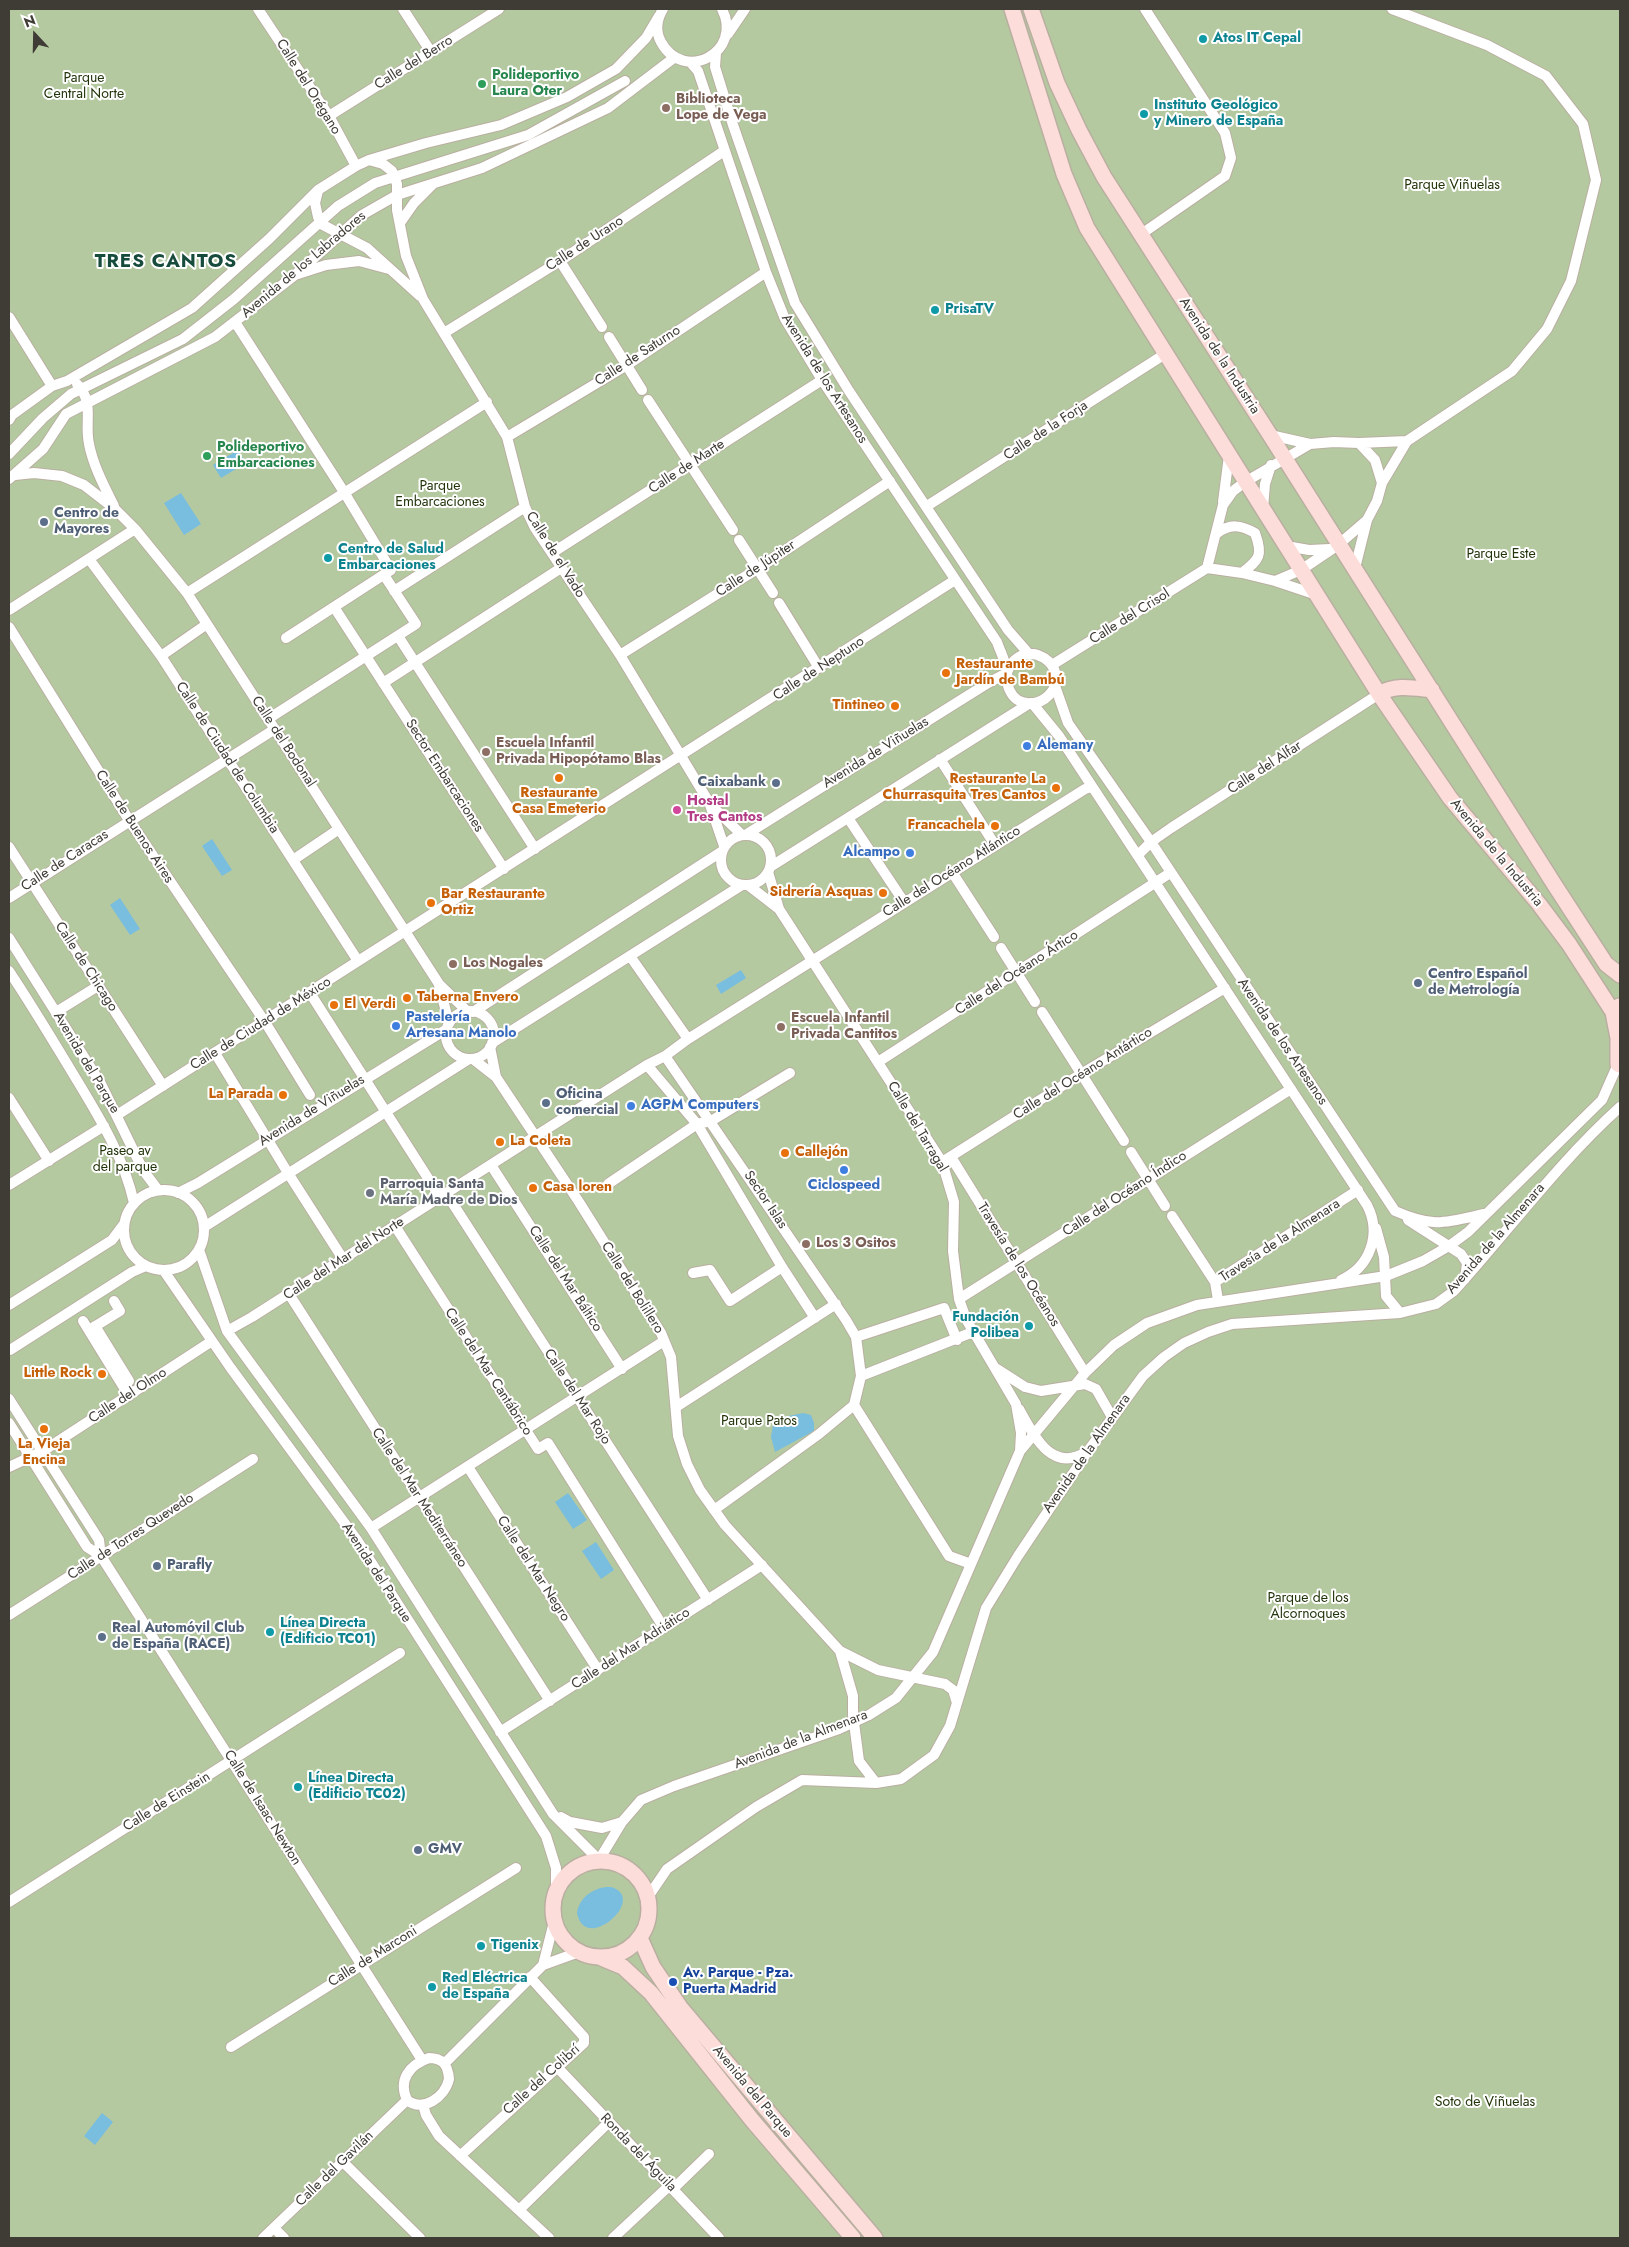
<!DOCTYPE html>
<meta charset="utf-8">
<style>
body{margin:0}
#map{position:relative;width:1629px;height:2247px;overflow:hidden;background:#f0e6d6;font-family:Jost,sans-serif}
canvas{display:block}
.frame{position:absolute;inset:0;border:10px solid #3f3b35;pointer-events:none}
.north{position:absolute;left:10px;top:10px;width:50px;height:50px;-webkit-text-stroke:4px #fff;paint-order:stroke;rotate:339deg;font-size:14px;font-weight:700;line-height:20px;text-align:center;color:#3f3b35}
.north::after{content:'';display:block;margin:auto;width:18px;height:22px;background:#3f3b35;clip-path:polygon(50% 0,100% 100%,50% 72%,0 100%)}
</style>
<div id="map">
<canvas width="1629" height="2247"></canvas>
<div class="frame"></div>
<div class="north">N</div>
</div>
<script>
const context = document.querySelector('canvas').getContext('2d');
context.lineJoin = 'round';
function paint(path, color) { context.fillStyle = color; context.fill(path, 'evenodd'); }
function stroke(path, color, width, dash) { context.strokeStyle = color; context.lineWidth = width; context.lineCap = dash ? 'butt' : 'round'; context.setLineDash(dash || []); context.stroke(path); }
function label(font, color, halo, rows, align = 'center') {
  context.font = font + ' Jost,sans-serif'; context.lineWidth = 4; context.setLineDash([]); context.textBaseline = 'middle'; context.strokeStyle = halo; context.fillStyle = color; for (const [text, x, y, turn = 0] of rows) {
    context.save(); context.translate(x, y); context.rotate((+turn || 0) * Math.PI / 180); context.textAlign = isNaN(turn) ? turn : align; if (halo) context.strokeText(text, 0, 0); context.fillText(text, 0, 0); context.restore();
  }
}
paint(new Path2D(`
 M9,9H1620V2238H9Z`), '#b5c9a1');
paint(new Path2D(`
 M238,450L246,463L221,478L213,465Z
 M181,493L201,524L184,535L164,503Z
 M212,839L232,870L222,876L202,846Z
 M120,898L140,929L130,935L110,905Z
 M741,970L746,978L721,994L716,985Z
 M803,1413L811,1415L814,1423V1431L775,1452L771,1437L774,1419Z
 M568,1493L587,1520L573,1529L555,1502Z
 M596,1542L614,1570L601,1579L582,1551Z
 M611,1887C649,1898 585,1955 577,1913C579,1897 595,1886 611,1887Z
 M102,2113L113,2122L95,2145L84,2136Z`), '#79bede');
const street = new Path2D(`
 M258,9L329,116L356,166
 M403,9L431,52
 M663,9C657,19 655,31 661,42C684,84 744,52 722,9
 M728,34L745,9
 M716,53L715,67L733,125L795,303L849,391L1008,630L1029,654
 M690,62L698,71L766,272L785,319L822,380L997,642C1000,651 1006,662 1007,672C1008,678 1006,684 1010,691C1017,706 1038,707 1049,695C1075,668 1024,631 1007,672
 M329,116L499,9
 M369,160L383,164L392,171L397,184V210L406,256L423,299L507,437L525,507L535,528L620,655L704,794L709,802L724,846
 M318,191L315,203L318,217L323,225L367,248L420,296
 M400,223L414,203L433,184
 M1140,235L1225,176L1231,158L1225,133L1145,9
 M560,261L602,327
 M298,274L326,265L359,261L389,269
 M9,317L52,386
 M235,322L344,492L391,570L286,638
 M444,333L560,261L724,151
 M609,337L642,390
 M77,384C95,403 84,421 89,444C93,465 104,486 114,506
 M648,400L733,530
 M9,420L12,415L52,386L67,381L192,308L269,239L318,190L356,166L369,160L426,143L501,125L567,97L616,69L646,38L659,16
 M1270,435L1310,444
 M507,437L627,365L766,272
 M1359,443L1375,460L1382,483
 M9,454L43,418L71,394L183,339L234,299L338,206L375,183L528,135L625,81
 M15,475L34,473L62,476L84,485L115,509L135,529L187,593L439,984L468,1012
 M9,479L43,449L66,414L215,337L295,275L362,215L397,195L482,168L608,108L675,57
 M1223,502L1229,456
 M927,506L1165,354
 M1263,508L1265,484L1271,465
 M1216,534C1230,523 1241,525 1255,533C1263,555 1260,559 1242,573
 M739,540L773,593
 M1286,546L1309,550L1330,549
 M552,553L822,380
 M89,559L161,656L358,961
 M1207,568L1242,573L1275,581L1301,570L1338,545L1367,520L1377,501L1382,483L1407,441L1512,371L1547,329L1571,281L1596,180L1583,124L1546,76L1487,45L1392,9
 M1207,568L1223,505L1233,491L1245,482L1310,444L1334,442L1359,443L1407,441
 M1355,568L1367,520
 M1275,581L1317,595
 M394,591L525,507
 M187,593L487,402
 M779,603L819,668
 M334,607L504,869
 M9,610L135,529
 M9,627L129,820L265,1022L310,1095
 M398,636L535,849
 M620,655L757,569L890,481
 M161,656L207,624
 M1052,665L1207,568
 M383,683L561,568
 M1055,686L1068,723L1151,842L1395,1211C1434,1228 1444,1223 1484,1214
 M1032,703L1059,736L1367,1205C1382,1234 1370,1267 1341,1280
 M268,719L416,624L384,575
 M940,759L995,845
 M713,807L741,834
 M848,818L904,902
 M747,834L988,683L1007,673
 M721 860a25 25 0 1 1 50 0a25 25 0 1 1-50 0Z
 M9,847L163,1086
 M1138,855L1151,842L1171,828L1379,694
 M293,860L339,829
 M770,867L1030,703
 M768,872L779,909L942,1162L954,1202L953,1251L959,1299L966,1319L1016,1404L1021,1433L1020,1451
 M952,872L994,937
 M748,885L779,909
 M9,898L275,729
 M9,938L101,1084L143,1170L158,1190
 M1001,948L1035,1002
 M630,956L688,1039
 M9,971C33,1007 55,1044 78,1082C101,1120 124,1158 134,1203
 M439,985L449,1023
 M310,993L440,1197
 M446 1035a24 24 0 1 1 48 0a24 24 0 1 1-48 0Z
 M56,1012L98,986
 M473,1012L721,852
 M1042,1012L1124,1141
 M492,1043L742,885
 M490,1047L496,1077
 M215,1053L288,1173L343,1259
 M665,1056L846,1320L856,1337L861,1376L854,1405L819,1434L714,1510
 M473,1059L496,1077L579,1202L661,1333L671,1357L678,1436L687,1464L700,1490L725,1525L840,1651L878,1670L945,1684L953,1690L957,1703
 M878,1062L1170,873
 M647,1065L697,1124L782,1267L815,1318
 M9,1098L49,1161
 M117,1115L955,580
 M1131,1152L1165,1206
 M951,1157L1085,1373
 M942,1162L1081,1074L1225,988
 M491,1165L622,1369
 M608,1184L697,1124L711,1121L790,1073
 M9,1185L104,1126
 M124 1230a40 40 0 1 1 80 0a40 40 0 1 1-80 0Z
 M178,1193L198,1183L447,1029
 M446,1193L708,1600
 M1172,1216L1215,1282L1218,1300
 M1408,1220L1461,1254L1467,1263L1465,1279
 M395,1226L538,1449L548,1443L664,1628
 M204,1227L469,1059
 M1376,1228L1384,1257L1386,1296L1400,1313
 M199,1250L227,1331L371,1528L553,1814L599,1860L622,1822L641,1800L674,1786L839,1729L869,1715L896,1698L933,1652L1020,1451L1085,1373L1114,1345L1147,1323L1197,1305L1386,1276L1423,1261L1449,1246L1468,1232L1602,1100L1618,1064
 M164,1271L230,1367L357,1540L546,1836L556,1868V1891
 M693,1273L710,1270L730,1301L782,1267
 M1215,1282L1358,1190
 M289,1294L550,1701
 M959,1299L1291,1089
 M9,1305L112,1240L124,1224
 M83,1321L129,1396
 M95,1326L129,1381
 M89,1330L120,1311L114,1301
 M227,1331L252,1317L647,1065L665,1056L688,1039L1085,789L1092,787
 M856,1337L944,1308L957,1340
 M10,1350L132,1272L146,1266
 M997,1369L1025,1387L1041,1391L1085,1384L1096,1389L1112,1417
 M861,1376L973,1332
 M9,1399L99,1540L101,1556L422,2060
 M854,1405L949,1556L971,1564
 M676,1407L836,1304
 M1019,1409C1033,1434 1051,1474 1086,1452
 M9,1423L87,1547L101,1556
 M9,1467L43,1451L212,1341
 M468,1467L598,1670
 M371,1528L664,1341
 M9,1615L253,1459
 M840,1651L853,1696V1715L859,1761L876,1783
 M500,1732L762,1565
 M561,1817L570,1822L602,1828L622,1822
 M648,1897L667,1869L756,1807L802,1780L876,1783L901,1779L934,1755L950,1726L986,1608L1018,1556L1088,1451L1143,1376L1164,1357L1184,1343L1208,1332L1232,1324L1400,1313L1436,1304L1454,1291C1510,1229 1558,1163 1620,1107
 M9,1902L400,1653
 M543,1965L554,1922
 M231,2047L516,1868
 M429,2058C443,2058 448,2065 449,2079C445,2097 423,2113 407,2100C398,2080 409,2065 429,2058Z
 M445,2063L543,1965L579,1952
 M557,2067L719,2238
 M423,2105L426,2115L439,2136L549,2238
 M460,2156L584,2043V2037L530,1977
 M342,2161L420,2238
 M673,2189L709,2154
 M519,2210L609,2122
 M274,2228L284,2238
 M263,2238L407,2100
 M613,2238L670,2185`);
const secondary = new Path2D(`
 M1012,9L1064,174L1087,228L1379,694L1450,798L1539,904L1569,944L1613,1012
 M1031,9L1057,83L1079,130L1104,177L1270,435L1554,884L1606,964L1620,975
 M1379,694C1396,684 1413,688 1432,690
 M1619,1006L1613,1012L1618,1038V1064L1620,1065
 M553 1909a48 48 0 1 1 96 0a48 48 0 1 1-96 0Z
 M640,1938L653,1967L680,2007L875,2238
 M599,1957L623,1967L651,1993L752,2120L853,2238`);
stroke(street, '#b9afa0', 12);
stroke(secondary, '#b9afa0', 18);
stroke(street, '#fff', 10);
stroke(secondary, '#fcddd9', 15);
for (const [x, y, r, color] of [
 [1203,39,5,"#0f9aa8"],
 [482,84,5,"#2e9e5b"],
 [666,108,5,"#8d6e63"],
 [1144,114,5,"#0f9aa8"],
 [935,310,5,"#0f9aa8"],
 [207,456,5,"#2e9e5b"],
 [44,522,5,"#5c6f8a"],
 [328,558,5,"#0f9aa8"],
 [946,673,5,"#e8710a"],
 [895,706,5,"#e8710a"],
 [1027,746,5,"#3f7fe0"],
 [486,752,5,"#8d6e63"],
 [559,778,5,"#e8710a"],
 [776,783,5,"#5c6f8a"],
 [1056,788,5,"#e8710a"],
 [677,810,5,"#d1479c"],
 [995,826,5,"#e8710a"],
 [910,853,5,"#3f7fe0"],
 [883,893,5,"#e8710a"],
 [431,903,5,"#e8710a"],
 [453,964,5,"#8d6e63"],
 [1418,983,5,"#5c6f8a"],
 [407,998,5,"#e8710a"],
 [334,1005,5,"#e8710a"],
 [396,1026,5,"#3f7fe0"],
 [781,1027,5,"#8d6e63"],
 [283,1095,5,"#e8710a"],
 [546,1103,5,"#5c6f8a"],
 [631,1106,5,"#3f7fe0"],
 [500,1142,5,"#e8710a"],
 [785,1153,5,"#e8710a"],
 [844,1170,5,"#3f7fe0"],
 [533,1188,5,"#e8710a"],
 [370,1193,5,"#6b7280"],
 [806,1244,5,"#8d6e63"],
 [1029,1326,5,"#0f9aa8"],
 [102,1374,5,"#e8710a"],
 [44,1429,5,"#e8710a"],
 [157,1566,5,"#5c6f8a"],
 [270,1632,5,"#0f9aa8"],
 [102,1637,5,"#5c6f8a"],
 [298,1787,5,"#0f9aa8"],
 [418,1850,5,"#5c6f8a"],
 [481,1946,5,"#0f9aa8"],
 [673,1982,5,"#1a4fb4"],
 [432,1987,5,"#0f9aa8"]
]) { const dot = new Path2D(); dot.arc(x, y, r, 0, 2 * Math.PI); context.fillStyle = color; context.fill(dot); stroke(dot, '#fff', 2); }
label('bold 14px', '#0d838f', '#fff', [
 ["Atos IT Cepal",1213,39],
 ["Instituto Geológico",1154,106],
 ["y Minero de España",1154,122],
 ["PrisaTV",945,310],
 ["Centro de Salud",338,550],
 ["Embarcaciones",338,566],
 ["Fundación",1019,1318,"right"],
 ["Polibea",1019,1334,"right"],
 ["Línea Directa",280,1624],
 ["(Edificio TC01)",280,1640],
 ["Línea Directa",308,1779],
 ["(Edificio TC02)",308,1795],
 ["Tigenix",491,1946],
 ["Red Eléctrica",442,1979],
 ["de España",442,1995]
], 'left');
label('14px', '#3f3b35', '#fff', [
 ["Calle del Berro",414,63,-32],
 ["Calle del Orégano",308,87,58],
 ["Calle de Urano",585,244,-33],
 ["Avenida de los Labradores",304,265,-40],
 ["Calle de Saturno",638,356,-33],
 ["Avenida de la Industria",1219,356,57],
 ["Avenida de los Artesanos",824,379,58],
 ["Calle de la Forja",1046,431,-33],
 ["Calle de Marte",687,467,-33],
 ["Calle de el Vado",555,555,58],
 ["Calle de Júpiter",756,569,-33],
 ["Calle del Crisol",1130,617,-32],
 ["Calle de Neptuno",819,669,-33],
 ["Calle del Bodonal",283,742,57],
 ["Avenida de Viñuelas",876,753,-32],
 ["Calle de Ciudad de Columbia",227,758,57],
 ["Calle del Alfar",1265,768,-33],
 ["Sector Embarcaciones",444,776,57],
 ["Calle de Buenos Aires",134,827,57],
 ["Avenida de la Industria",1496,853,50],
 ["Calle de Caracas",65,861,-33],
 ["Calle del Océano Atlántico",952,872,-32],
 ["Calle de Chicago",86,967,57],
 ["Calle del Océano Ártico",1017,973,-33],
 ["Calle de Ciudad de México",261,1024,-32],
 ["Avenida de los Artesanos",1282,1042,56],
 ["Avenida del Parque",86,1063,59],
 ["Calle del Océano Antártico",1083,1074,-32],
 ["Avenida de Viñuelas",312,1111,-32],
 ["Calle del Tarragal",917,1127,59],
 ["Calle del Océano Índico",1125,1194,-33],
 ["Sector Islas",765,1200,56],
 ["Avenida de la Almenara",1496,1239,-49],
 ["Travesía de la Almenara",1280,1241,-33],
 ["Calle del Mar del Norte",344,1259,-33],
 ["Travesía de los Océanos",1018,1265,58],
 ["Calle del Mar Báltico",565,1279,57],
 ["Calle del Bolillero",632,1288,58],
 ["Calle del Mar Cantábrico",488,1372,57],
 ["Calle del Olmo",128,1396,-33],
 ["Calle del Mar Rojo",577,1397,57],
 ["Avenida de la Almenara",1087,1454,-55],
 ["Calle del Mar Mediterráneo",419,1498,57],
 ["Calle de Torres Quevedo",131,1537,-33],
 ["Calle del Mar Negro",533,1569,57],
 ["Avenida del Parque",376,1573,57],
 ["Calle del Mar Adriático",631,1649,-33],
 ["Avenida de la Almenara",801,1740,-21],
 ["Calle de Einstein",167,1802,-32],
 ["Calle de Isaac Newton",262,1808,58],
 ["Calle de Marconi",373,1957,-32],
 ["Calle del Colibrí",542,2080,-42],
 ["Avenida del Parque",752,2092,50],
 ["Ronda del Águila",638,2153,46],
 ["Calle del Gavilán",335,2169,-44]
]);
label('bold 14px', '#27864d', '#fff', [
 ["Polideportivo",492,76],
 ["Laura Oter",492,92],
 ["Polideportivo",217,448],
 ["Embarcaciones",217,464]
], 'left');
label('14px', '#22340a', '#fff', [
 ["Parque",84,79],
 ["Central Norte",84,95],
 ["Parque Viñuelas",1452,186],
 ["Parque",440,487],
 ["Embarcaciones",440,503],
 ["Parque Este",1501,555],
 ["Paseo av",125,1152],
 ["del parque",125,1168],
 ["Parque Patos",759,1422],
 ["Parque de los",1308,1599],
 ["Alcornoques",1308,1615],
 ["Soto de Viñuelas",1485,2103]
]);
label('bold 14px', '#785e54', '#fff', [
 ["Biblioteca",676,100],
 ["Lope de Vega",676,116],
 ["Escuela Infantil",496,744],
 ["Privada Hipopótamo Blas",496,760],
 ["Los Nogales",463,964],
 ["Escuela Infantil",791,1019],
 ["Privada Cantitos",791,1035],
 ["Los 3 Ositos",816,1244]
], 'left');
label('bold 14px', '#4e5e75', '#fff', [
 ["Centro de",54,514],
 ["Mayores",54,530],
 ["Caixabank",766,783,"right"],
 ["Centro Español",1428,975],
 ["de Metrología",1428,991],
 ["Oficina",556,1095],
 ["comercial",556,1111],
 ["Parafly",167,1566],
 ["Real Automóvil Club",112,1629],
 ["de España (RACE)",112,1645],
 ["GMV",428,1850]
], 'left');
label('bold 14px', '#c56008', '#fff', [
 ["Restaurante",956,665],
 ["Jardín de Bambú",956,681],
 ["Tintineo",885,706,"right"],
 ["Restaurante La",1046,780,"right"],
 ["Churrasquita Tres Cantos",1046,796,"right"],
 ["Restaurante",559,794,"center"],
 ["Casa Emeterio",559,810,"center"],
 ["Francachela",985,826,"right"],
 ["Sidrería Asquas",873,893,"right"],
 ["Bar Restaurante",441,895],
 ["Ortiz",441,911],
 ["Taberna Envero",417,998],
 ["El Verdi",344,1005],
 ["La Parada",273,1095,"right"],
 ["La Coleta",510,1142],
 ["Callejón",795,1153],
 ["Casa loren",543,1188],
 ["Little Rock",92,1374,"right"],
 ["La Vieja",44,1445,"center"],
 ["Encina",44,1461,"center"]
], 'left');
label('bold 14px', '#366cbe', '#fff', [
 ["Alemany",1037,746],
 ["Alcampo",900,853,"right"],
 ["Pastelería",406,1018],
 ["Artesana Manolo",406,1034],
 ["AGPM Computers",641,1106],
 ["Ciclospeed",844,1186,"center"]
], 'left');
label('bold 14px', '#b23c85', '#fff', [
 ["Hostal",687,802],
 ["Tres Cantos",687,818]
], 'left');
label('bold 14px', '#5b616d', '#fff', [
 ["Parroquia Santa",380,1185],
 ["María Madre de Dios",380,1201]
], 'left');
label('bold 14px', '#164399', '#fff', [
 ["Av. Parque - Pza.",683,1974],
 ["Puerta Madrid",683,1990]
], 'left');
context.letterSpacing = '1px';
label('bold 19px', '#174b3c', '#fff', [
 ["TRES CANTOS",166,262]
]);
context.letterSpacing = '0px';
</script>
